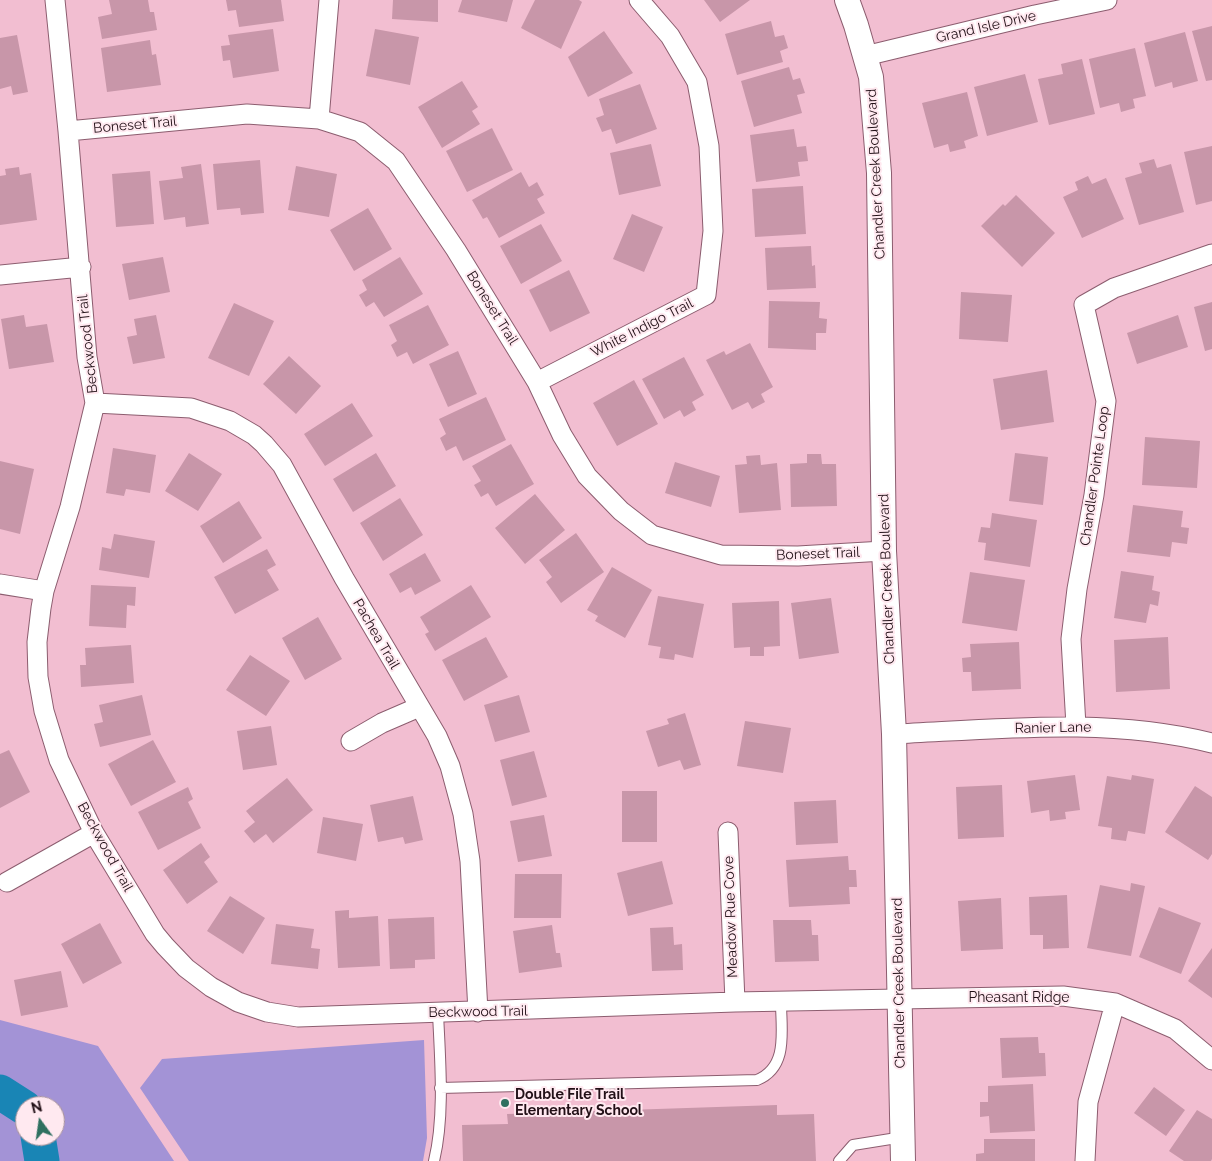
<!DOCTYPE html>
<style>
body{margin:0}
#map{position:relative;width:1212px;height:1161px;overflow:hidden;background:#f2bed1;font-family:Raleway,sans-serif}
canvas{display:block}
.north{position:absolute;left:15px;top:1096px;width:50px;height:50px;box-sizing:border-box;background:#ffe9f0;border:1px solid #a79299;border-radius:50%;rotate:346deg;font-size:14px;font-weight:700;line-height:20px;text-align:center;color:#221017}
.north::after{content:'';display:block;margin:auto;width:18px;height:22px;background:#2f7060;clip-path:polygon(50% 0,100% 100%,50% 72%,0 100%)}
</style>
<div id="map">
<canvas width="1212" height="1161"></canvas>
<div class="north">N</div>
</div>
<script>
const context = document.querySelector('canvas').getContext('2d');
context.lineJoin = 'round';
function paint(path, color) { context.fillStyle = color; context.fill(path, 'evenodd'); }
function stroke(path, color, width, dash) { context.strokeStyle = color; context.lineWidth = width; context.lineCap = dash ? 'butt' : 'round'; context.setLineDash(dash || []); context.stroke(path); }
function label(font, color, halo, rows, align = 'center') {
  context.font = font + ' Raleway,sans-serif'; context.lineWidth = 4; context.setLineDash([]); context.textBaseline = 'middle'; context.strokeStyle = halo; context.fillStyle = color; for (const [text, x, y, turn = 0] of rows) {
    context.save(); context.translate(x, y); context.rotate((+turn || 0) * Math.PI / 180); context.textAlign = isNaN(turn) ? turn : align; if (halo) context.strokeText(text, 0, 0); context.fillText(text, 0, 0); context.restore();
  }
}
paint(new Path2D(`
 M0,1020L98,1046L174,1161H0ZM25,1106H55V1136H25Z
 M424,1040L427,1138L423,1161H189L140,1088L162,1059Z`), '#a393d6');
stroke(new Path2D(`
 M0,1092L25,1108
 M38,1136L42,1161`), '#1985b5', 35);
paint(new Path2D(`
 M109,0H148L150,12H154L157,30L102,39L98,17L112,14Z
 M226,0H281L284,21L239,27L236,10L228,11Z
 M393,0H438V22L392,19Z
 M462,0H513L507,22L458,12Z
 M535,0H579L582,2L561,49L521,28Z
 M704,0H750L720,22Z
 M771,21L775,37L784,35L788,48L780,51L783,62L737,75L725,34Z
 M1212,26V80L1206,81L1192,31Z
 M273,29L279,71L233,78L230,60L223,61L221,46L230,45L228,35Z
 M375,29L419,37L410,85L366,76Z
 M604,31L633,73L588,97L568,57Z
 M1185,32L1198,81L1173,88L1172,82L1155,87L1144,43Z
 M17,35L28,92L13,95L11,86L0,89V38Z
 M150,40L152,55L156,54L161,85L107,92L101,48Z
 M1135,48L1146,96L1133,99L1135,108L1121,112L1119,103L1100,108L1089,59Z
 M1082,59L1095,114L1049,125L1038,79L1063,74L1061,64Z
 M789,67L793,80L800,78L805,93L797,95L802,113L754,127L741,81Z
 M1025,74L1038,122L987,136L974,87Z
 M462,81L478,107L472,111L480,124L442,148L418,107Z
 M640,84L657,129L616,144L611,129L602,132L596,118L604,115L599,99Z
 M967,92L978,136L964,141L966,148L950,152L948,144L934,148L922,103Z
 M492,128L513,170L467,192L446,151Z
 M794,129L797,147L806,146L808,161L798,162L800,176L756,182L750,135Z
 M651,144L661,186L619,195L610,153Z
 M1212,146V201L1196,205L1184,152Z
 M1154,159L1157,168L1171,164L1184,212L1139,225L1125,178L1142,173L1139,163Z
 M260,160L264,213L241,215L240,208L217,210L213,164Z
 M201,164L209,224L186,227L185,217L164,220L159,181L183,178L181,167Z
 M296,166L337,174L329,217L288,210Z
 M19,167L20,175L31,173L37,220L0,225V176L6,175L5,169Z
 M150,171L154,224L116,227L112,174Z
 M521,172L529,187L537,182L544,195L537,199L545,213L499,238L487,217L483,219L472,200Z
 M1088,176L1092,184L1106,178L1124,219L1082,238L1063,197L1078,190L1075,182Z
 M803,186L806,234L755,237L752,189Z
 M1016,195L1055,233L1022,267L981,226L1003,204L1005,206Z
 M368,208L392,249L354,271L330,230Z
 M632,214L663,227L644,272L613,259Z
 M541,224L562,261L521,284L500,246Z
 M811,246L812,266L815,265L816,288L767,290L765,248Z
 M163,257L170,292L129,300L122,264Z
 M400,257L423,294L384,317L374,302L366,307L359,295L367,290L362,280Z
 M569,270L590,313L550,332L529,290Z
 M961,292L1012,295L1008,342L959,339Z
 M769,301L820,302L819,318L827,319L826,333H816V350L768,348Z
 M1212,302V349L1205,351L1194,307Z
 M234,303L274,321L249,376L208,358Z
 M428,305L449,345L413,364L407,352L397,357L391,345L397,341L389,325Z
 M24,315L26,327L47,324L54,362L9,369L1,319Z
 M156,315L165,358L133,364L127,337L137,335L134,319Z
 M1178,315L1188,347L1137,364L1127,333Z
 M750,343L773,387L761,394L765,402L752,409L748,402L732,410L706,360L724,351L726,355Z
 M458,351L477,394L448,407L429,364Z
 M289,356L321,386L296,414L263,384Z
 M684,357L704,395L692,402L696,410L684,417L680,410L664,419L642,379Z
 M1047,370L1054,422L1001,430L993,379Z
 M634,380L658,424L617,446L593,403Z
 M486,397L506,440L463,461L456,446L446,451L440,438L446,434L439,419Z
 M352,403L373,436L325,466L304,434Z
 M1145,437L1200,441L1197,488L1142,485Z
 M511,444L534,484L496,506L488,493L481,497L474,485L481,481L472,466Z
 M113,448L156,455L150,493L126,489L124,496L106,493Z
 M189,453L222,474L198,511L165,491Z
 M376,453L396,486L353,512L333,479Z
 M1015,453L1048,457L1043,505L1009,501Z
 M807,454H821L822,464H836L837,506L791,507L790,464L807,463Z
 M760,455L761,465L777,463L781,510L739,513L735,465L747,464L746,456Z
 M0,461L34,469L20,534L0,529Z
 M675,462L720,476L711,507L665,493Z
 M535,494L565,530L525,564L495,528Z
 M400,498L423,535L383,561L360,523Z
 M239,501L262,538L223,563L200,526Z
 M1133,505L1183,511L1181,527L1189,528L1187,544L1172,542L1170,557L1127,552Z
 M992,513L1037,520L1030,567L984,560L986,543L978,542L981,527L990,528Z
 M576,533L604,572L561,603L546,582L552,577L539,560Z
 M114,534L155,541L149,578L99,570L102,547L111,549Z
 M267,549L276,565L267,570L279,590L235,614L214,577Z
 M425,553L441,581L415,595L411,587L400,593L389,574Z
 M612,567L652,590L625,638L595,621L598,616L587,610Z
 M1121,571L1154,576L1152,590L1160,592L1158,606L1150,604L1146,623L1114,618Z
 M970,572L1025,580L1017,631L962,623Z
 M91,585L136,587L135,606L127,605L126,628L89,626Z
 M471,585L491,617L435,651L425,634L429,632L420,617Z
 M658,596L704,604L693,658L675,654L674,660L659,658L661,647L648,645Z
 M831,598L839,653L799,659L791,603Z
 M779,601L780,646L764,647V656H750V647L734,648L732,603Z
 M318,617L342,659L305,680L282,638Z
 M486,637L508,677L464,701L442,660Z
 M1168,637L1170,689L1116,692L1114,640Z
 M1019,642L1021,689L972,691L971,672H963L962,658L971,657L970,644Z
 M131,645L134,683L81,687L80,665H86L85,648Z
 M250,655L290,681L266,716L226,690Z
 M142,695L151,735L100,747L94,724L103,722L99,705Z
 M519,695L530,732L495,742L484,705Z
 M685,713L701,765L684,770L680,760L658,767L646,731L669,724L667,719Z
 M745,721L791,728L783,773L737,766Z
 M271,726L277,765L243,770L237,731Z
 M153,740L176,782L131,806L108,764Z
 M9,750L30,792L0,808V754Z
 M534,751L547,797L512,806L500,760Z
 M1075,775L1080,810L1065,812L1066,819L1050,821L1049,810L1031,813L1027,781Z
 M1132,775L1154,779L1145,834L1128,831L1126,841L1111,839L1112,828L1098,826L1107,776L1131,780Z
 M287,778L313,810L273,843L266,834L254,843L244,831L255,822L246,811Z
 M1002,785L1004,837L958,839L956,787Z
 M1195,786L1212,797V854L1208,860L1165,832Z
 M188,787L193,799L188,802L201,828L158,850L138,812Z
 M622,791H657V842H622Z
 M413,796L423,840L405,844L403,837L378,842L370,805Z
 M836,800L838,843L796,845L794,802Z
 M544,815L552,856L518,862L510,821Z
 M323,817L363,824L356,861L317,853Z
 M201,843L210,857L204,862L218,882L187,904L163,870Z
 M848,856L849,870H856L857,887H849L850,904L789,907L786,860Z
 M662,861L673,904L628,916L617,873Z
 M515,874H562L561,918H514Z
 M1131,883L1145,886L1131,956L1087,948L1100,885L1130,891Z
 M1067,895L1069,948L1043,949V935H1030L1029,897Z
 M230,896L265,918L243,954L207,931Z
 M1001,898L1003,949L961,951L958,901Z
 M1159,907L1201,923L1181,974L1139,957Z
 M349,910V918L378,916L380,966L338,968L335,911Z
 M434,917L435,959L415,960V968L390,969L388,919Z
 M773,920H811L812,935H818L819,961L775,962Z
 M100,923L122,963L83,984L61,944Z
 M276,924L314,929L311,948L320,949L318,969L271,964Z
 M552,925L556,953H560L562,967L519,973L513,931Z
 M673,927L674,945L682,944L683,970L652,971L650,928Z
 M1212,948V998L1188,981Z
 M61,971L68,1007L21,1016L14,980Z
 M1038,1037L1039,1053H1045L1046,1076L1002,1078L1000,1038Z
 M1033,1084L1035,1131L990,1133L989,1116L980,1117V1102H988V1086Z
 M1154,1087L1185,1110L1166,1136L1134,1113Z
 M777,1105V1115L814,1114L816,1161H463L462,1125L508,1124L507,1114Z
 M1197,1110L1212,1119V1159L1211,1161H1184L1169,1151Z
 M984,1139H1035V1161H976V1154L984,1153Z`), '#c896a9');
const service = new Path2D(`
 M440,1088L757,1080C789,1067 781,1030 781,1002
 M434,1161C445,1116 440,1059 438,1013
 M839,1161L853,1145L903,1137`);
const minor = new Path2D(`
 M55,0L68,131L87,357L95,403L70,507L44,591L41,608L37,642L38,677L44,711L59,760L94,833L155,934L165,946L186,968L211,987L238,1002L267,1012L298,1017L735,1002L1063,996L1115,1003L1175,1029L1212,1060
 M865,56L1035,15L1107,0
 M319,119L329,0
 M68,131L247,114L319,119L360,132L396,161L456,250L537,382L562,435L587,476L621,511L652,535L721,555L798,556L884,551
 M0,275L81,267
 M537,382L706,295L713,231L709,146L697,82L670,36L639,0
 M95,403L191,408L230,421L254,435L264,444L282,465L344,578L437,736L450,766L463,814L470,861L478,1012
 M0,584L44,591
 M1076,726L1071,639L1077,589L1094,495L1106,401L1084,305L1114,288L1212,254
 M894,734C999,729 1108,717 1212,743
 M351,741L382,723L419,707
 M728,832L735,1002
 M7,882L94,833
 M1085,1161L1088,1102L1115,1003`);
const tertiary = new Path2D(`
 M847,0L856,25L871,77L879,173L884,551L894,734L903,1161`);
stroke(service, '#8c5d6f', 12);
stroke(minor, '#8c5d6f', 21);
stroke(tertiary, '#8c5d6f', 26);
stroke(service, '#fff', 10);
stroke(minor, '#fff', 19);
stroke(tertiary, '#fff', 24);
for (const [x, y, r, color] of [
 [505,1103,5,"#2f7060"]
]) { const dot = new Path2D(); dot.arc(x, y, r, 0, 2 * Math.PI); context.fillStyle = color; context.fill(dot); stroke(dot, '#ffe9f0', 2); }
label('14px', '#221017', '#ffe9f0', [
 ["Grand Isle Drive",986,27,-13],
 ["Boneset Trail",135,125,-5],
 ["Chandler Creek Boulevard",876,174,-93],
 ["Boneset Trail",492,308,58],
 ["White Indigo Trail",642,328,-27],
 ["Beckwood Trail",88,344,-96],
 ["Chandler Pointe Loop",1095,476,-82],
 ["Boneset Trail",818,554,-2],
 ["Chandler Creek Boulevard",887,579,-92],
 ["Pachea Trail",376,634,60],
 ["Ranier Lane",1053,728,-1],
 ["Beckwood Trail",105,847,61],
 ["Meadow Rue Cove",731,917,-92],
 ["Chandler Creek Boulevard",899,983,-91],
 ["Pheasant Ridge",1019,998],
 ["Beckwood Trail",478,1012,-1]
]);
label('bold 14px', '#221017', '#ffe9f0', [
 ["Double File Trail",515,1095],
 ["Elementary School",515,1111]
], 'left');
</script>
